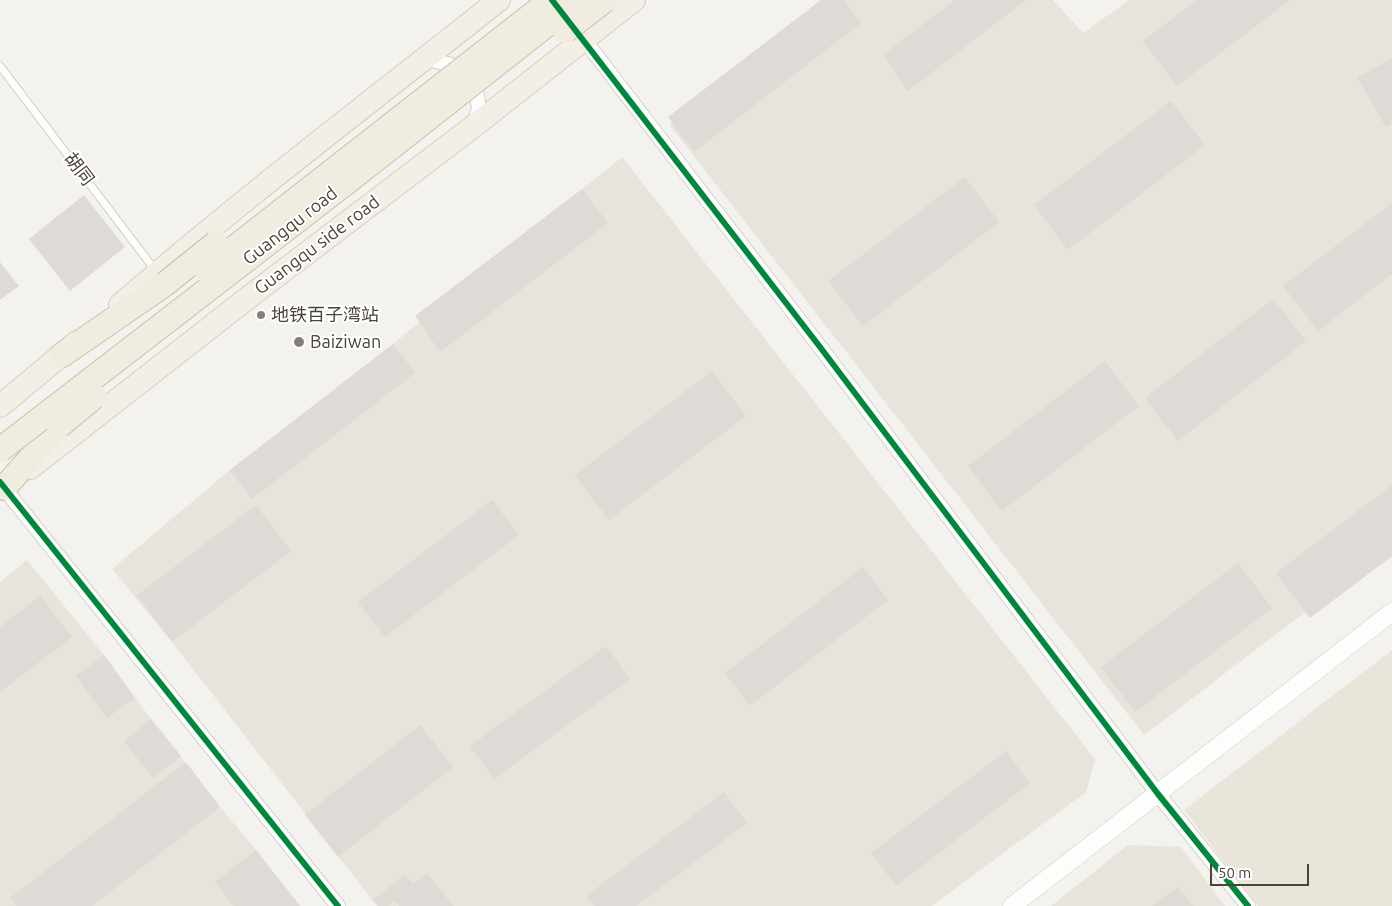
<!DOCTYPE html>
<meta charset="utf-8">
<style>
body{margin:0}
#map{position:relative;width:1392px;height:906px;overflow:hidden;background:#f4f2ee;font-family:Ubuntu,sans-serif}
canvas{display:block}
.scale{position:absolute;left:1210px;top:864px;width:99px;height:22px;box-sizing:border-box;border:2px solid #4b4439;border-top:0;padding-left:6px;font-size:15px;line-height:18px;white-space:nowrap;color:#4b4439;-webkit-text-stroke:4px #fff;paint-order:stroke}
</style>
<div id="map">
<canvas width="1392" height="906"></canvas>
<div class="scale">50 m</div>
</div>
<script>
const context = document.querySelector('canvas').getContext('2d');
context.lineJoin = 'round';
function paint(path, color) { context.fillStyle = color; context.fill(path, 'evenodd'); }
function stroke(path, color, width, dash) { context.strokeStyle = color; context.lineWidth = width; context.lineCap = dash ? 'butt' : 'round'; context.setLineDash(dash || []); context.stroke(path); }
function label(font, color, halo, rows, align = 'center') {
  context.font = font + ' Ubuntu,"Noto Sans SC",sans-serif'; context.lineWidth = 4; context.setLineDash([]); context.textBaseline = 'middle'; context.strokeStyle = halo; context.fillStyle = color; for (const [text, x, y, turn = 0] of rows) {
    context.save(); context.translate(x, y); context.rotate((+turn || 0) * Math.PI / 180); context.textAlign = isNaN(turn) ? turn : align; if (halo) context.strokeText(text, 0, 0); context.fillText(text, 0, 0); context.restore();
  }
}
paint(new Path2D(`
 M828,0H1053L1083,33L1129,0H1392V546L1144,735L669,124Z
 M622,157L1095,759L1086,792L932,906H377L172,642L112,569L230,470L393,344Z
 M27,560L104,655L151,719L220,807L256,850L300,906H0V582Z
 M1128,845L1181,847L1225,906H1051Z`), '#e7e4dc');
paint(new Path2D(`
 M1392,650V906H1258L1184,810Z`), '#eae5da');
paint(new Path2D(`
 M821,0H843L861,23L694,152L668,117Z
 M955,0H1026L908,91L883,55Z
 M1197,0H1290L1177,86L1143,41Z
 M1392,58V123L1386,127L1357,78Z
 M1171,101L1205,145L1068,250L1034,205Z
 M965,177L999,222L863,326L828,281Z
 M582,189L608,223L440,352L415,316Z
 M84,195L125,247L70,291L29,239Z
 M1392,203V274L1318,331L1283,286Z
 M0,262L19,286L0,300Z
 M1273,299L1306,341L1178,441L1145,398Z
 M393,344L415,373L252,499L230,470Z
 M1105,361L1139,406L1002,511L968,466Z
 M712,371L746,416L609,520L575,475Z
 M1392,485V556L1310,618L1276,573Z
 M492,500L519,535L385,637L358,602Z
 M256,505L291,551L172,642L137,595Z
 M1238,563L1272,608L1135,712L1101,667Z
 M863,567L888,600L750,706L725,673Z
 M40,596L72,637L0,692V627Z
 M606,646L630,679L494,779L470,746Z
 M104,655L135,698L107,718L76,676Z
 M151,719L181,756L153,778L124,741Z
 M420,725L453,767L338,857L305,815Z
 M1006,751L1030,783L896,886L871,853Z
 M186,762L220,807L92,906H16L10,898Z
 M724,792L747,823L636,906H594L586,896Z
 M256,850L300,906H233L215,882Z
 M427,873L453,906H399L395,901L389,906H378L373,900L405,875L413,884Z
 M1178,887L1193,906H1152Z`), '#dedbd6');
const service = new Path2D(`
 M0,66L155,270`);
const minor = new Path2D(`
 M579,33L820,347L1158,794L1248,906
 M426,58L454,66L468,79L476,90L479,108L474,125
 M0,483L338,906`);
const tertiary = new Path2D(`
 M1012,906L1392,612`);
const primary = new Path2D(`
 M120,305C242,199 372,101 499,0
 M0,406L77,342
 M30,468L249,297L474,126L634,0`);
const trunk = new Path2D(`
 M62,355L165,284
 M4,488L59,426`);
stroke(service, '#d2d0cb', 9);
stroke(minor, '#d2d0cb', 16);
stroke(tertiary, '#d2d0cb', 19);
stroke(primary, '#d6cebb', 24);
stroke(trunk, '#ccbfa9', 26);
stroke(service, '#fdfdfc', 7);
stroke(minor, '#fdfdfc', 14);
stroke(tertiary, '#fdfdfc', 18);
stroke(primary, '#f2efe6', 22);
stroke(trunk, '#f0ece0', 24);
const trunkBridge = new Path2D(`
 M565,31L605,0
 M206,270L551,0
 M165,284L216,243
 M59,426L94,397
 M0,450L347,182L578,0`);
stroke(trunkBridge, '#ccbfa9', 26, []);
stroke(trunkBridge, '#f0ece0', 24);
stroke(new Path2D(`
 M552,0L820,347L1158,794L1248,906
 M0,482L338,906`), '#00873e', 6);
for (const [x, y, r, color] of [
 [261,315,5,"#868178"],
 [299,342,6,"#868178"]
]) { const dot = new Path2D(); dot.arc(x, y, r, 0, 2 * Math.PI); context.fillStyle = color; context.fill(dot); stroke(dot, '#fff', 2); }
label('18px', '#4b4439', '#fff', [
 ["胡同",79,169,53],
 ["Guangqu road",290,226,-38],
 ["Guangqu side road",317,245,-37]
]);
label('18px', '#4b4439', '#fff', [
 ["地铁百子湾站",271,315],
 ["Baiziwan",310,342]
], 'left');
</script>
